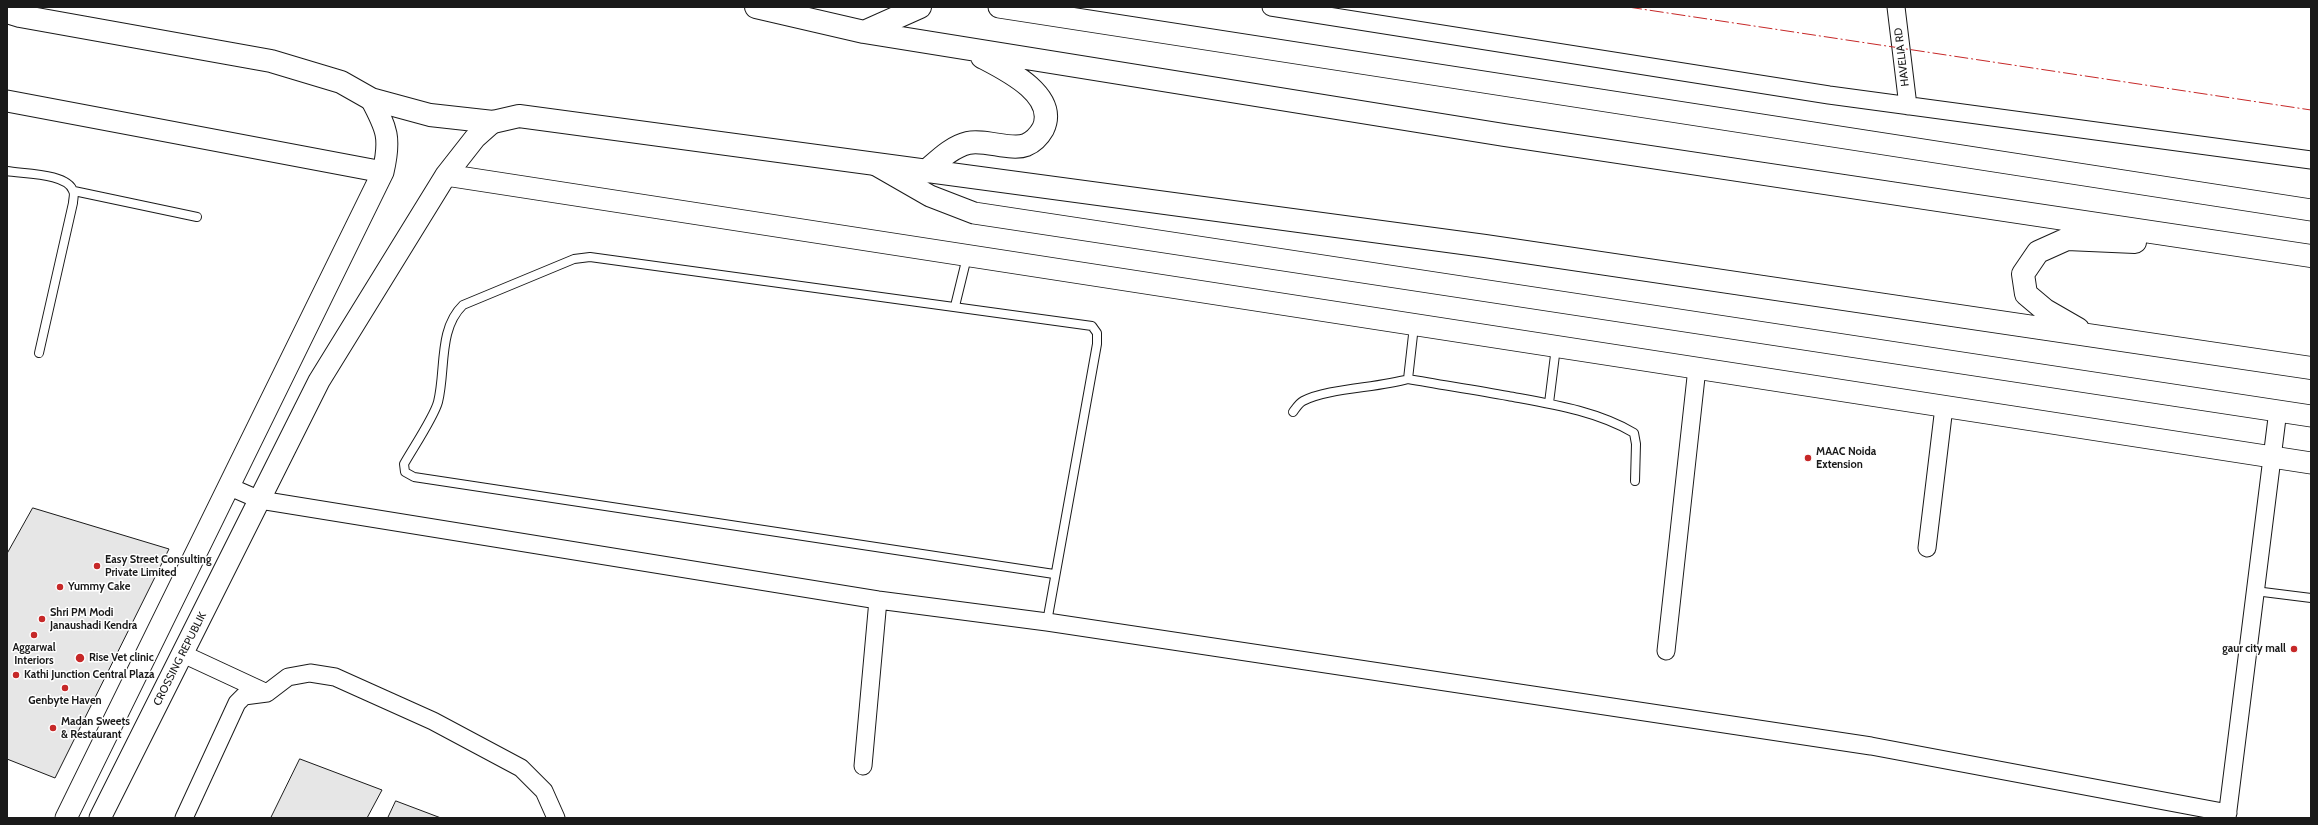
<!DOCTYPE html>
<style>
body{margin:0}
#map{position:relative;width:2318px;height:825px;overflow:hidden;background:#fff;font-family:Cabin,sans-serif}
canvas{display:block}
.frame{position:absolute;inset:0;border:8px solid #1a1a1a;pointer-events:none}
</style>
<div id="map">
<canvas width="2318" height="825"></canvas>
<div class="frame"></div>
</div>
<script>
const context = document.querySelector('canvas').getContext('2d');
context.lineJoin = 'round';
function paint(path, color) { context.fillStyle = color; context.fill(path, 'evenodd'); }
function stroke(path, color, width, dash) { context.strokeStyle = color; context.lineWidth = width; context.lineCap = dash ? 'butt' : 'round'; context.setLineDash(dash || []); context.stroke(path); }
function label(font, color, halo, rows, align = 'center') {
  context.font = font + ' Cabin,sans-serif'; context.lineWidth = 3; context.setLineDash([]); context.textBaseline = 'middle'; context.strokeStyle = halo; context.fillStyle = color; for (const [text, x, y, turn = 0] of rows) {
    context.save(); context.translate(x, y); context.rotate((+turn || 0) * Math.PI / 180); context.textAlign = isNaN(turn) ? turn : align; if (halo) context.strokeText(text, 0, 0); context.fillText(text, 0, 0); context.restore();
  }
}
const building = new Path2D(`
 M33,508L169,549L55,778L7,759V554Z
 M300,759L382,790L367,818H271Z
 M396,801L441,818H388Z`);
paint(building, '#e6e6e6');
stroke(building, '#1a1a1a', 1);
const service = new Path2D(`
 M7,171C23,174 68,173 73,191C75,194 73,199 73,203L39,353
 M74,191L197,217
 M955,306L967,257
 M1408,379L1414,326
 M1549,403L1556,347
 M1293,412C1296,408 1299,403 1303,401C1328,388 1378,388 1408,379C1442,385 1475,390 1508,396C1551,404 1597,411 1634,433L1636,444L1635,481
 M2255,591L2311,598
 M1047,622L1097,344V333L1092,326L590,257L574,259L463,305C438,329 446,370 438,402C434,417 413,448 404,464L405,472L414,477L1054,574`);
const minor = new Path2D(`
 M1271,7L1829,95L2311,160
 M1896,7L1908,106
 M230,487L260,500L878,600L1047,622L1871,746L2228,813
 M1927,548L1944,407
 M1666,651L1697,368
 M183,654L267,693
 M863,766L878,600
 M184,818L237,703L244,696L267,693L288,677L310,673L335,677L433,721L521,768L544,791L556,818
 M2227,818L2278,410`);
const tertiary = new Path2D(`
 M999,7L2311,210
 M7,101L383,172
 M876,165L930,196L974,213L2311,416
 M446,175L2311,463
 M66,818L383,172C391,138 387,129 371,99
 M100,818L319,381L446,175L475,138L493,122`);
const secondary = new Path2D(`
 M756,7L864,32L1504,135L2311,256
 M7,12L20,16L271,61L341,82L371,99L430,115L493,122L519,116L1485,246L2311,368
 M864,32L920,7
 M925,172C938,161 951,147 968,143C985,139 1011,151 1026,145C1033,142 1039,136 1043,129C1059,95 1005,69 982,57
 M2078,329L2045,310L2026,294L2023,274L2038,252L2067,239L2135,242`);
stroke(service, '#1a1a1a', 10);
stroke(minor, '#1a1a1a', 19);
stroke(tertiary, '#1a1a1a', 23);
stroke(secondary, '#1a1a1a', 24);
stroke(service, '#fff', 8);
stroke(minor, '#fff', 17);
stroke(tertiary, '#fff', 21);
stroke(secondary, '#fff', 22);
stroke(new Path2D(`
 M1628,7L2311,110`), '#c62828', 1, [14, 3, 2, 3]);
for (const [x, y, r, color] of [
 [1808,458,4,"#c62828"],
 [97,566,4,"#c62828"],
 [60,587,4,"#c62828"],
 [42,619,4,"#c62828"],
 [34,635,4,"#c62828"],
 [2294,649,4,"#c62828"],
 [80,658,5,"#c62828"],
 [16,675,4,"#c62828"],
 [65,688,4,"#c62828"],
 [53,728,4,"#c62828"]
]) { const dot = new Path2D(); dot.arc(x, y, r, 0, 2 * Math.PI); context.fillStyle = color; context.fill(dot); stroke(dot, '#fff', 1.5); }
label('11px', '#1a1a1a', '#fff', [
 ["HAVELIA RD",1902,57,-97],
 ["CROSSING REPUBLIK",180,659,-63]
]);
label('bold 11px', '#1a1a1a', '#fff', [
 ["MAAC Noida",1816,452],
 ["Extension",1816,465],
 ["Easy Street Consulting",105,560],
 ["Private Limited",105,573],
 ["Yummy Cake",68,587],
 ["Shri PM Modi",50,613],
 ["Janaushadi Kendra",50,626],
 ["Aggarwal",34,648,"center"],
 ["Interiors",34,661,"center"],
 ["gaur city mall",2286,649,"right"],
 ["Rise Vet clinic",89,658],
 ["Kathi Junction Central Plaza",24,675],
 ["Genbyte Haven",65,701,"center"],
 ["Madan Sweets",61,722],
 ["& Restaurant",61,735]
], 'left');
</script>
